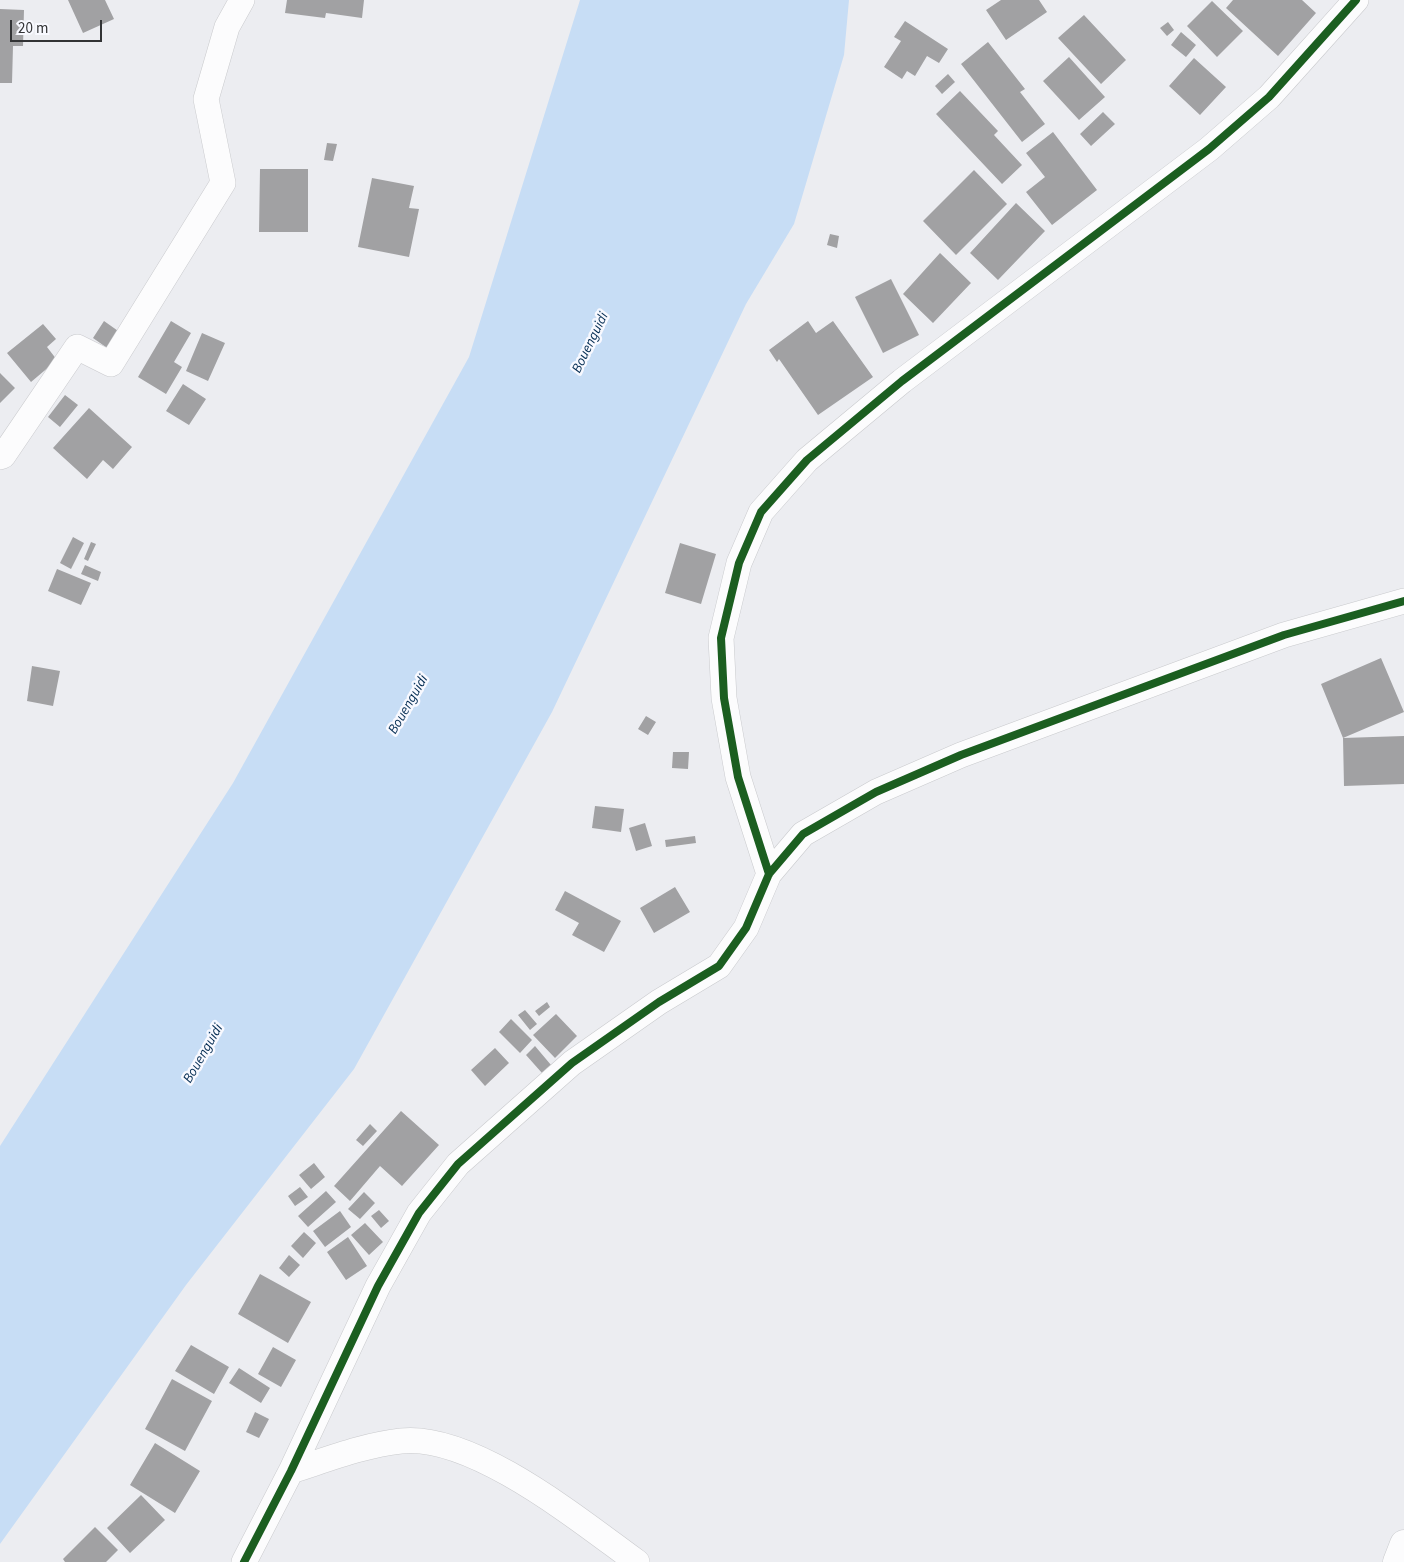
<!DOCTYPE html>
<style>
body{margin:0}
#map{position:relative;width:1404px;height:1562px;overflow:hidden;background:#ecedf1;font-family:"Source Sans 3",sans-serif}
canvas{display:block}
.scale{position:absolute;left:10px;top:20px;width:92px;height:22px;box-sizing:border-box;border:2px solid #323335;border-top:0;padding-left:6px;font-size:15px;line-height:18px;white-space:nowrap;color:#323335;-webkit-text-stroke:4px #f8f9ff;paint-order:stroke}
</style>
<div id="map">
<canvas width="1404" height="1562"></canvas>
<div class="scale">20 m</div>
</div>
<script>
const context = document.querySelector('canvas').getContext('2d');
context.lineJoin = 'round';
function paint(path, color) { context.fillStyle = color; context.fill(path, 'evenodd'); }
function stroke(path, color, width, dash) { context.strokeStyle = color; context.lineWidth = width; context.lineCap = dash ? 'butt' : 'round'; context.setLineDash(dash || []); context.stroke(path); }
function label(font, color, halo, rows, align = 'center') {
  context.font = font + ' "Source Sans 3",sans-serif'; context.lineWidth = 5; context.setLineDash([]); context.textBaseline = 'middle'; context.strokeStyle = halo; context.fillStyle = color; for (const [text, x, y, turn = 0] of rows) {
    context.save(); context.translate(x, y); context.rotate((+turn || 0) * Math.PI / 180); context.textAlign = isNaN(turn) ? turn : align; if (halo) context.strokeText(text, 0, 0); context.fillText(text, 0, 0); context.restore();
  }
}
paint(new Path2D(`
 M580,0H849L844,55L794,224L746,304L552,712L354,1069L186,1285L0,1544V1146L233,783L469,357Z`), '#c7ddf5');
paint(new Path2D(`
 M68,0H105L114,19L83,33Z
 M287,0H364L362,18L326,13L325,18L285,13Z
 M1001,0H1039L1047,12L1006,40L986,10Z
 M1233,0H1302L1316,13L1278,56L1226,8Z
 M1212,1L1243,31L1217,57L1187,26Z
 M0,9L24,10L23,46H13L12,83H0Z
 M1084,15L1126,60L1101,84L1058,38Z
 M905,21L948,49L939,63L927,56L915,76L907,71L902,79L884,67L901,41L894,37Z
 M1168,22L1174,30L1167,36L1160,28Z
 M1181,32L1196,45L1186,57L1171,45Z
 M988,42L1025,89L1020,92L1045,124L1022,142L961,64Z
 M1069,57L1105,97L1079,120L1043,81Z
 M1194,58L1226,87L1200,115L1169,86Z
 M948,74L955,82L942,94L935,86Z
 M960,91L998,131L994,135L1022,165L1002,184L936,114Z
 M1103,112L1115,124L1091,146L1080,134Z
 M1053,132L1097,190L1052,225L1026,192L1045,177L1026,153Z
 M327,143L337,144L333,161L324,160Z
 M260,169H308V232H259Z
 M974,170L1007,204L956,255L923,221Z
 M372,178L414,186L409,208L419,209L409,257L358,247Z
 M1016,203L1045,231L998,280L970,253Z
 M830,234L839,236L837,248L827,245Z
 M940,253L971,283L933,323L903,294Z
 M891,279L919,335L883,353L855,297Z
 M104,321L121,333L110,350L93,338Z
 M171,321L191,333L174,362L182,367L166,394L138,377Z
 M808,321L816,333L833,321L873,377L818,415L779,359L777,362L769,350Z
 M43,324L56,339L47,347L57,360L31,382L7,353Z
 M202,333L225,343L208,381L186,371Z
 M0,373L15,388L0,403Z
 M183,384L206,399L189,425L166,411Z
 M65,395L78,405L60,427L48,417Z
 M89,408L132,447L113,469L103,460L87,479L53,448Z
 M73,537L84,543L71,569L60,563Z
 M91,542L96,544L88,561L84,559Z
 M680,543L716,554L701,604L665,593Z
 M85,565L101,572L98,581L81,574Z
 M57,569L91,583L81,605L48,591Z
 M1381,658L1404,712L1343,738L1321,684Z
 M32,666L60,671L53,706L27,701Z
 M646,716L656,722L648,735L638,729Z
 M1404,736V784L1344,786L1343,738Z
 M673,752H689L688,769L672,768Z
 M595,806L624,809L621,832L592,828Z
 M645,823L652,846L636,851L629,828Z
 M695,836L696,843L666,847L665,840Z
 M675,887L690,912L654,933L640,908Z
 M565,891L621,921L604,952L572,935L579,923L555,910Z
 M547,1002L550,1007L539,1016L535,1011Z
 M525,1010L537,1024L530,1030L518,1015Z
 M556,1014L577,1036L555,1058L533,1035Z
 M511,1019L532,1040L520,1053L499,1032Z
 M535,1046L551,1065L542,1073L526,1055Z
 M495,1048L509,1063L485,1086L471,1070Z
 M401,1111L439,1145L402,1186L380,1166L350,1201L334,1186Z
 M370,1124L377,1131L363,1146L356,1140Z
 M314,1163L325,1177L311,1189L299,1175Z
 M300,1187L308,1197L295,1206L288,1196Z
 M326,1191L336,1202L308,1227L298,1216Z
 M364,1192L375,1203L360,1219L348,1209Z
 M379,1210L389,1221L381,1228L371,1216Z
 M340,1211L351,1227L325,1247L313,1231Z
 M365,1223L383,1242L369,1255L351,1235Z
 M304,1232L316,1243L303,1258L291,1246Z
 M348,1237L367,1266L346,1280L327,1252Z
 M289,1255L300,1265L289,1277L279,1268Z
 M260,1274L311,1302L288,1343L238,1314Z
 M191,1345L229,1367L214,1394L175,1371Z
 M273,1347L296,1360L281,1387L258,1374Z
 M239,1368L270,1388L261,1403L229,1383Z
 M172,1379L212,1401L185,1451L145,1429Z
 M255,1412L269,1419L259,1438L246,1432Z
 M155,1443L200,1471L175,1513L130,1485Z
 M141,1495L165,1520L130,1553L107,1528Z
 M95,1527L118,1550L106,1562H65L63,1559Z`), '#a1a1a3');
const street = new Path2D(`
 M0,457L3,456L77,347L111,364L223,183L206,99L227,27L242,0
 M769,874L738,777L724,698L721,638L739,563L761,512L807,460L902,381L1209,149L1269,97L1356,0
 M291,1471C326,1460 364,1445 401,1441C473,1433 580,1521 637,1562
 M244,1562L291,1471L378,1286L419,1213L458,1164L572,1063L659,1002L719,966L746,928L769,874L803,834L876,792L961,755L1284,635L1404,601`);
const secondary = new Path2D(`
 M1397,1562L1404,1544`);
stroke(street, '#c9cacd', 26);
stroke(secondary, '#c9cacd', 29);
stroke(street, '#fcfcfd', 25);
stroke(secondary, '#fcfcfd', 28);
stroke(new Path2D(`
 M769,874L738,777L724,698L721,638L739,563L761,512L807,460L902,381L1209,149L1269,97L1356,0
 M244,1562L291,1471L378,1286L419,1213L458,1164L572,1063L659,1002L719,966L746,928L769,874L803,834L876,792L961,755L1284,635L1404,601`), '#1b5e20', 8);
label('italic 14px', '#012a50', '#f8f9ff', [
 ["Bouenguidi",591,343,-64],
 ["Bouenguidi",409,705,-60],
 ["Bouenguidi",204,1054,-60]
]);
</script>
